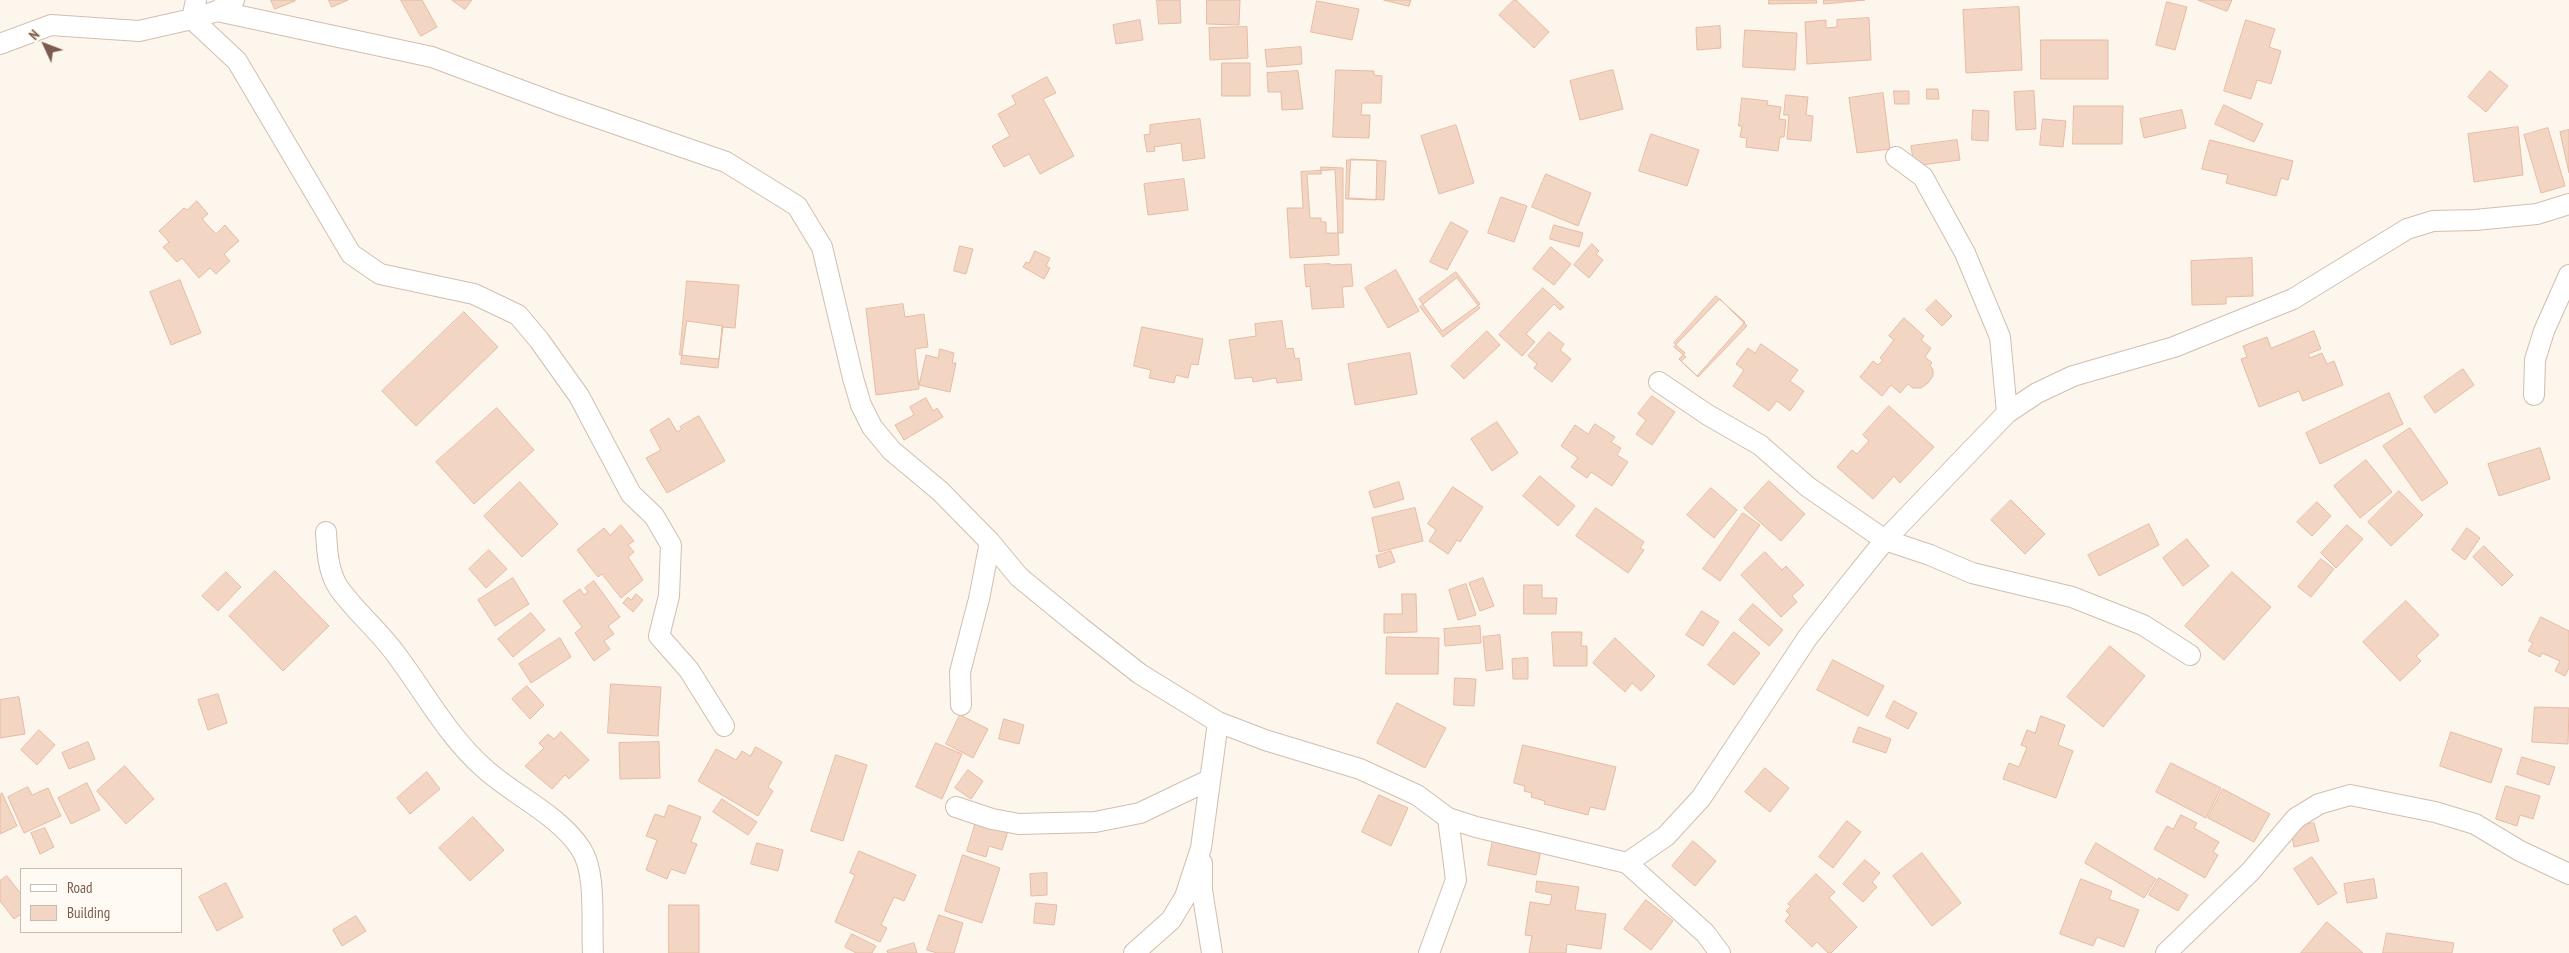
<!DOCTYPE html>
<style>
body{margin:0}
#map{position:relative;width:2569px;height:953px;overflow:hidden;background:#fdf6ec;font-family:"PT Sans Narrow",sans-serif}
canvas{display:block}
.legend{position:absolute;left:20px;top:868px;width:162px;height:65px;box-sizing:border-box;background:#fffaf3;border:1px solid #cabbb1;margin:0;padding:6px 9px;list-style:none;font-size:15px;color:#7a5c4d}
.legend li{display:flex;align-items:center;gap:10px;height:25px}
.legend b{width:25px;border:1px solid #cabbb1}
.north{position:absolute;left:20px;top:20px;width:50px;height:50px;-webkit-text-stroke:4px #fffaf3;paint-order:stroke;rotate:313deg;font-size:14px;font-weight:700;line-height:20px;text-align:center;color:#7a5c4d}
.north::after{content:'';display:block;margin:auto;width:18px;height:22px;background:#7a5c4d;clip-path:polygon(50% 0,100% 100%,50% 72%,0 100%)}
</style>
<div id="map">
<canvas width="2569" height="953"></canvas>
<ul class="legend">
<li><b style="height:6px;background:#fff"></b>Road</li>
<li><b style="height:14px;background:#f3d5c3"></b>Building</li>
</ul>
<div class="north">N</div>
</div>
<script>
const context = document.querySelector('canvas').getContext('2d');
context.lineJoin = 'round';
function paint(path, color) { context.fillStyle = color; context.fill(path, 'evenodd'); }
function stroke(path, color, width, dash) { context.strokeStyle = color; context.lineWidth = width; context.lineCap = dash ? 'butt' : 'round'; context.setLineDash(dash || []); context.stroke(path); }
const building = new Path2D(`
 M271,0H295V1L275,9Z
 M329,0H348L332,7Z
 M401,0H422L437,27L421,36Z
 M452,0H472L465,9Z
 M1157,0H1180L1181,23L1159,24Z
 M1207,0H1240L1239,25L1207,24Z
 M1384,0H1411L1409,6Z
 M1514,0H1516L1549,32L1534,48L1499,15Z
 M1769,0H1816L1817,3L1769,4Z
 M1824,0H1865L1824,4Z
 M2198,0H2232L2227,11Z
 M1317,1L1359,9L1352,40L1311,32Z
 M2167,2L2187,7L2175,50L2156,45Z
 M2019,7L2022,70L1966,73L1963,10Z
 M1869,18L1871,60L1807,64L1805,22L1826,20V28L1837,27V20Z
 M1140,20L1143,40L1116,44L1113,25Z
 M2246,20L2275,29L2269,47L2281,51L2271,84L2257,80L2251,99L2224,91Z
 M1720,26L1721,48L1697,50L1696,28Z
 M1247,27L1248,58L1210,60L1209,28Z
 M1745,30L1797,33L1795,70L1743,67Z
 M2041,40H2108V79H2041Z
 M1301,47L1302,64L1267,67L1265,50Z
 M1222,63H1250V96H1222Z
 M1336,70L1374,71V75L1382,76L1381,103H1362L1361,115H1370L1369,138L1333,137Z
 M1613,70L1623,109L1580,120L1570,81Z
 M1298,71L1303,109L1282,110L1281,92H1268L1267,73Z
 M2490,71L2508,86L2486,112L2468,97Z
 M1047,77L1056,93L1043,99L1074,156L1040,174L1029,154L1004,167L992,146L1010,136L998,114L1016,104L1012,96Z
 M1927,89H1938L1939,99H1927Z
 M1894,91H1909V104H1895Z
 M2034,91L2036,129L2016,130L2014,92Z
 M1883,93L1890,149L1857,153L1849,98Z
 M1786,95L1808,97L1806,115L1813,116L1811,141L1787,139L1789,115H1784Z
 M1742,98L1768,101L1767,105L1781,107L1779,119L1786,120L1784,137H1780L1778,151L1746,147L1747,138L1740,137L1742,126H1739Z
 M2224,105L2263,124L2254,142L2215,124Z
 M2074,106H2123L2122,144H2073Z
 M1973,110L1989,111L1988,141L1972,140Z
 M2182,110L2186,128L2144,138L2140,119Z
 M1200,119L1205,158L1183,161L1181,143L1154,147L1155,151L1147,152L1144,135L1150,134V125Z
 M2043,119L2066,121L2063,147L2040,145Z
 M1456,125L1474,183L1439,194L1421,136Z
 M2518,127L2523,175L2474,182L2468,134Z
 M2548,128L2565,186L2541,193L2524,135Z
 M2569,130V173L2560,132Z
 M1651,134L1699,150L1687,186L1639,171Z
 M1957,140L1960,160L1914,166L1911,146Z
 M2210,140L2293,161L2288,180L2281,178L2276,196L2226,183L2228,175L2202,169Z
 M1351,159L1386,161L1384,200L1349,198Z
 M1347,160H1377L1376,200L1346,199Z
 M1321,167L1343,168V233H1326V222H1321V218H1310L1307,174H1321Z
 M1335,170L1339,255L1290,258L1287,208H1303L1301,172Z
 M1546,174L1591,193L1578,226L1532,207Z
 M1184,179L1188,210L1148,215L1144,184Z
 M1501,197L1527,206L1514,242L1488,233Z
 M197,201L208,214L202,219L216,234L225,225L239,241L224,254L230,261L216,274L210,268L199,278L182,258L177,262L163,247L169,242L159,231L184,208L187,210Z
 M1451,222L1468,231L1447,270L1430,262Z
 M1554,225L1583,233L1579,247L1550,239Z
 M1592,244L1599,251L1596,254L1603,260L1589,278L1574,265Z
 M960,246L973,249L966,274L954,271Z
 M1551,247L1571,264L1554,285L1533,269Z
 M1035,251L1050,258L1046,266L1050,268L1044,279L1023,267L1026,262L1029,263Z
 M2252,258L2253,296L2226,297V304L2192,305L2191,261Z
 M1330,264V265L1351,264L1353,286L1342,287L1344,307L1312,309L1310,286L1306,287L1304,265Z
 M1396,270L1419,311L1388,328L1365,288Z
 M1456,272L1480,304L1442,331L1419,299Z
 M1457,278L1480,308L1443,337L1420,307Z
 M180,280L201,333L171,345L150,292Z
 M687,281L739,285L735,328L722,327L719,359L680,355Z
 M1543,288L1564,307L1560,310L1554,304L1526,334L1535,342L1522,356L1499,335Z
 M1716,296L1745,322L1697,376L1679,359L1685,353L1674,343Z
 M1720,299L1747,326L1698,377L1681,361L1686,357L1674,347Z
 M1936,300L1952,316L1942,326L1926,310Z
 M903,304L905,317L924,314L928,347L915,349L919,389L876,395L866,309Z
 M464,312L498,347L416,426L382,391Z
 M1904,318L1924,336L1921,340L1931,348L1925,357L1932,363L1930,365L1933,370V376L1928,383L1921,388H1913L1908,384L1900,393L1891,385L1882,396L1860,377L1873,361L1878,365L1883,360L1880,358L1894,340L1889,336Z
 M687,321L723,326L718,368L681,364Z
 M1282,321L1286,349L1293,348L1295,359L1299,358L1302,380L1277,383L1276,378L1253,382L1252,377L1235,379L1229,340L1256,336L1255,324Z
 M1142,327L1203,339L1198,365L1191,364L1188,378L1176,375L1174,383L1149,378L1151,370L1134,366Z
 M1487,331L1500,345L1464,379L1451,366Z
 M2314,331L2321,349L2308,354L2310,358L2322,353L2327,364L2334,361L2343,385L2303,401L2299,391L2259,407L2241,359L2247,357L2243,346L2267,337L2271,348Z
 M1549,332L1564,344L1560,350L1571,359L1552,382L1534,368L1537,364L1528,356Z
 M1761,344L1798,370L1790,381L1804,391L1790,411L1777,401L1769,411L1733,386L1744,370L1736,364L1748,348L1755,353Z
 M940,349L954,353L952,363H956L950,392L919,385L926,355L938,358Z
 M1410,353L1417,394L1355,405L1348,364Z
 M2463,369L2474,385L2435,413L2424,397Z
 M2389,393L2403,424L2320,464L2306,433Z
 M1652,396L1675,412L1652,445L1636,434L1646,420L1638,414Z
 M926,398L933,411L937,408L943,417L904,440L895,425L914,415L910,407Z
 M1889,406L1934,447L1900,483L1894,476L1873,499L1837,467L1852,450L1857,454L1869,441L1863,435Z
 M497,408L534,450L474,504L436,462Z
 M699,416L725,461L667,493L646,458L661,450L650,430L669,418L677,432L682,429L680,427Z
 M1497,422L1518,453L1492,471L1471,439Z
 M1595,424L1615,437L1611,442L1621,448L1617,455L1628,462L1612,486L1591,472L1587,478L1571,467L1578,458L1561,446L1575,425L1588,434Z
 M2410,428L2448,483L2422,501L2383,446Z
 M2540,448L2550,479L2499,496L2488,464Z
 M2366,460L2392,492L2360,518L2334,486Z
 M1540,476L1575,506L1558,526L1523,496Z
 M1769,481L1805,514L1781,541L1744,508Z
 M520,482L558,524L522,557L484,516Z
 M1399,482L1404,499L1374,508L1369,492Z
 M1453,487L1483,507L1460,542L1457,540L1448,554L1429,541L1436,530L1428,524Z
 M1711,488L1737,510L1714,538L1687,515Z
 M2399,491L2423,515L2391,546L2368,522Z
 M2011,500L2045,534L2025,554L1991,520Z
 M2317,502L2331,516L2312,536L2297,522Z
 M1415,508L1423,541L1379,552L1372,518Z
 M1596,508L1644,542L1640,548L1644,550L1628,573L1576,536Z
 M1743,513L1760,525L1720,581L1703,569Z
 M2149,524L2159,545L2099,576L2088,555Z
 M621,525L634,541L628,545L634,552L628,557L643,580L621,598L602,574L598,577L577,550L604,528L610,535Z
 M2347,525L2363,539L2336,568L2321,553Z
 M2467,528L2480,538L2465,560L2452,550Z
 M2187,539L2209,566L2183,586L2163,558Z
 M2484,546L2513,575L2502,586L2473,557Z
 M489,550L507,569L486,588L469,569Z
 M1391,551L1395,562L1379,568L1376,556Z
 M1765,552L1782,570L1786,566L1804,585L1792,596L1797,602L1781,617L1741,575Z
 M2321,559L2334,569L2311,597L2298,587Z
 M275,571L329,626L283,671L229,616Z
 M226,572L241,587L218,611L202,596Z
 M2232,572L2271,607L2224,660L2185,626Z
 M513,578L529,604L495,626L478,600Z
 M1483,578L1494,606L1480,611L1469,583Z
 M594,581L620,617L608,626L614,634L604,641L610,649L594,661L575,633L582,627L563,601L580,589L584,595L588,592L585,588Z
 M1466,584L1476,615L1458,620L1449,590Z
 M1524,585H1542V598H1557L1556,614H1524Z
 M636,594L643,600L633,612L623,603L628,597L631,600Z
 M1402,594H1416L1417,632L1384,633V614H1402Z
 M2406,601L2439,635L2416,656L2421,661L2400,681L2363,642Z
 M1753,604L1783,630L1769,646L1739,620Z
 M1702,611L1719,622L1703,646L1686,635Z
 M531,613L545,630L513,657L498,639Z
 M2541,617L2569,631V668L2565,676L2555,671L2560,661L2542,653L2540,657L2528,651L2533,643L2529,641Z
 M1480,626L1481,643L1445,646L1444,629Z
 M1552,632H1582L1581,646H1587V666H1554Z
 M1734,632L1760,653L1734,685L1708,665Z
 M1500,635L1503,669L1486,671L1483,637Z
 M1387,637L1439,638L1438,674H1386Z
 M560,638L571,657L531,683L519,664Z
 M1615,638L1655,676L1641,691L1632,683L1625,692L1593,663Z
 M2110,646L2145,676L2103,727L2067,697Z
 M1528,658V679H1513L1512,659Z
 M1833,660L1884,686L1868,716L1817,690Z
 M1455,678L1476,679L1474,706L1454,705Z
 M611,684L661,687L658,736L608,733Z
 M527,686L544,705L530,719L512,699Z
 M218,694L227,723L208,730L198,700Z
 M19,697L25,734L0,738V700Z
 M1894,701L1917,713L1908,729L1886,717Z
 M1397,703L1446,728L1425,768L1377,743Z
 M2535,707L2569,708L2568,744L2532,742Z
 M960,715L988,729L973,758L946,744Z
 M2041,716L2065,725L2058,745L2073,751L2056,798L2003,779L2009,763L2019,767L2027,747L2021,745L2027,730L2035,733Z
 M1004,719L1024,725L1019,744L999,739Z
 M1859,727L1891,739L1886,753L1853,742Z
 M39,730L55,745L37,765L21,750Z
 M561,732L589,760L569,779L565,775L552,789L525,766L544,748L539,743L548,734L554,739Z
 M2451,732L2502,749L2491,783L2440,766Z
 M88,742L95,759L69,769L62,753Z
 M659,742L660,778L620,779L619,743Z
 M936,743L962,754L942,799L916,787Z
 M1523,745L1616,767L1605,810L1590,807L1588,815L1544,804L1545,801L1531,797L1532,793L1524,791L1525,786L1514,783Z
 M756,747L782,762L768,787L773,791L758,816L698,781L716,749L736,760L742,751L750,756Z
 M836,755L867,765L843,841L811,831Z
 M2522,757L2555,767L2549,785L2517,774Z
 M2171,763L2221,788L2206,818L2156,792Z
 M125,766L154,799L126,824L97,791Z
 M1765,768L1789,788L1770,812L1745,792Z
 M968,770L983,781L971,799L955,788Z
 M427,772L440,789L410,814L397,798Z
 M87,783L100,810L71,824L58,798Z
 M2506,786L2540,796L2533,819L2520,815L2517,826L2496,819Z
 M28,787L32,795L48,788L61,816L24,833L8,797Z
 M2223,789L2270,814L2254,842L2208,818Z
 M2,793L17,826L0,834V795Z
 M1379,795L1408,808L1391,846L1362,832Z
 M722,799L757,822L748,835L713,812Z
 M669,805L701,817L691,842L697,844L685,874L671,869L667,879L646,870L657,840L646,836L655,814L664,817Z
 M2181,815L2197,823L2194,828L2219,842L2213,852L2218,855L2205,878L2154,849L2167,826L2173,829Z
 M473,817L504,850L470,881L439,848Z
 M1847,821L1861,832L1833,868L1819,857Z
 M976,822L1008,831L1002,850L989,846L986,857L967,851Z
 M2314,823L2319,841L2294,847L2290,828Z
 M45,828L54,847L40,854L31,833Z
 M1493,840L1541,850L1536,875L1488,865Z
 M1693,841L1716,861L1695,886L1672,866Z
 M757,843L783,850L778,871L751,864Z
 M2096,843L2156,879L2144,898L2085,863Z
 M859,851L916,875L904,901L894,897L881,925L887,928L880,942L835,922L855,875L850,873Z
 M1922,853L1961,903L1932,926L1893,876Z
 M963,855L1000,868L982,923L945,911Z
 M2312,857L2337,893L2318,905L2294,869Z
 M1865,860L1880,873L1872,882L1877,887L1863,902L1843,884Z
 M1047,873V895L1031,896L1030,874Z
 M1816,874L1835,892L1829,898L1857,927L1831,953H1828L1817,942L1812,947L1785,921L1790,915L1786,911L1791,906L1788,904Z
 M7,876L21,894V914L14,919L0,901V881Z
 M2159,878L2188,895L2178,911L2149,895Z
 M2081,879L2112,891L2109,899L2139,910L2124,947L2097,937L2093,946L2060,934Z
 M2374,879L2377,898L2347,903L2344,884Z
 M1537,881L1579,887L1575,910L1606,914L1601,949L1567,944L1566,953H1529L1532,936L1525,935L1530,902L1550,905L1552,895L1536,892Z
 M226,883L243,917L217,931L199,897Z
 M1646,900L1673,921L1651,950L1624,929Z
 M1036,903L1057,905L1054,925L1034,923Z
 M669,905H699V953H669Z
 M939,915L963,923L954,953H937L927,950Z
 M356,916L366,931L342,946L333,930Z
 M2327,922L2363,953H2301Z
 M2387,933L2454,943L2452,953H2383Z
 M852,934L876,946L872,953H856L845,947Z
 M914,943L917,953H888L887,951Z`);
paint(building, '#f3d5c3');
stroke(building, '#e6bba3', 1);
const street = new Path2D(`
 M196,0L192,19L237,61L351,254L380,274L474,294L518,315L539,340L579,396L631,494L654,516L671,545L669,596L659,636L689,670L724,726
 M217,11L432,57L558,104L726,162L797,206L822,247L853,378L861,405L872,427L892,451L940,491L990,542L1019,577L1080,627L1140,674L1218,722L1265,740L1360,769L1417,795L1448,818L1476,827L1627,863L1705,933L1720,953
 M0,44L51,25L139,31L192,19L217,11L234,0
 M1896,157L1923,177L1965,253L2000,337L2007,413
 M1659,382L1708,415L1760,445L1808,487L1885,540L1930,555L1972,573L2072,597L2143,625L2190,655
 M2534,395L2535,360L2544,331L2569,275
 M326,532C327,550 328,571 338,587C354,610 378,630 395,653C424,691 448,737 485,769C515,796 559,815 581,849C597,873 591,924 593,953
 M961,705L960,672L979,599L990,542
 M956,807L992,819L1019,824L1095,822L1140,813L1209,780
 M1202,863V890L1212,953
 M1627,863L1666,836L1701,798L1808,637L1844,591L1885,540L2007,413L2037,393L2073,376L2174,347L2293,299L2407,229L2433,221L2475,220L2537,214L2569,204
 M1134,953L1171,920L1185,897L1201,848L1218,722
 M1429,953L1456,880L1448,818
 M2166,953L2250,872L2296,818L2319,804L2350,795L2435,812L2475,824L2520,851L2569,874`);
stroke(street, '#d1beb0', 22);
stroke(street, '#fff', 20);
</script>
